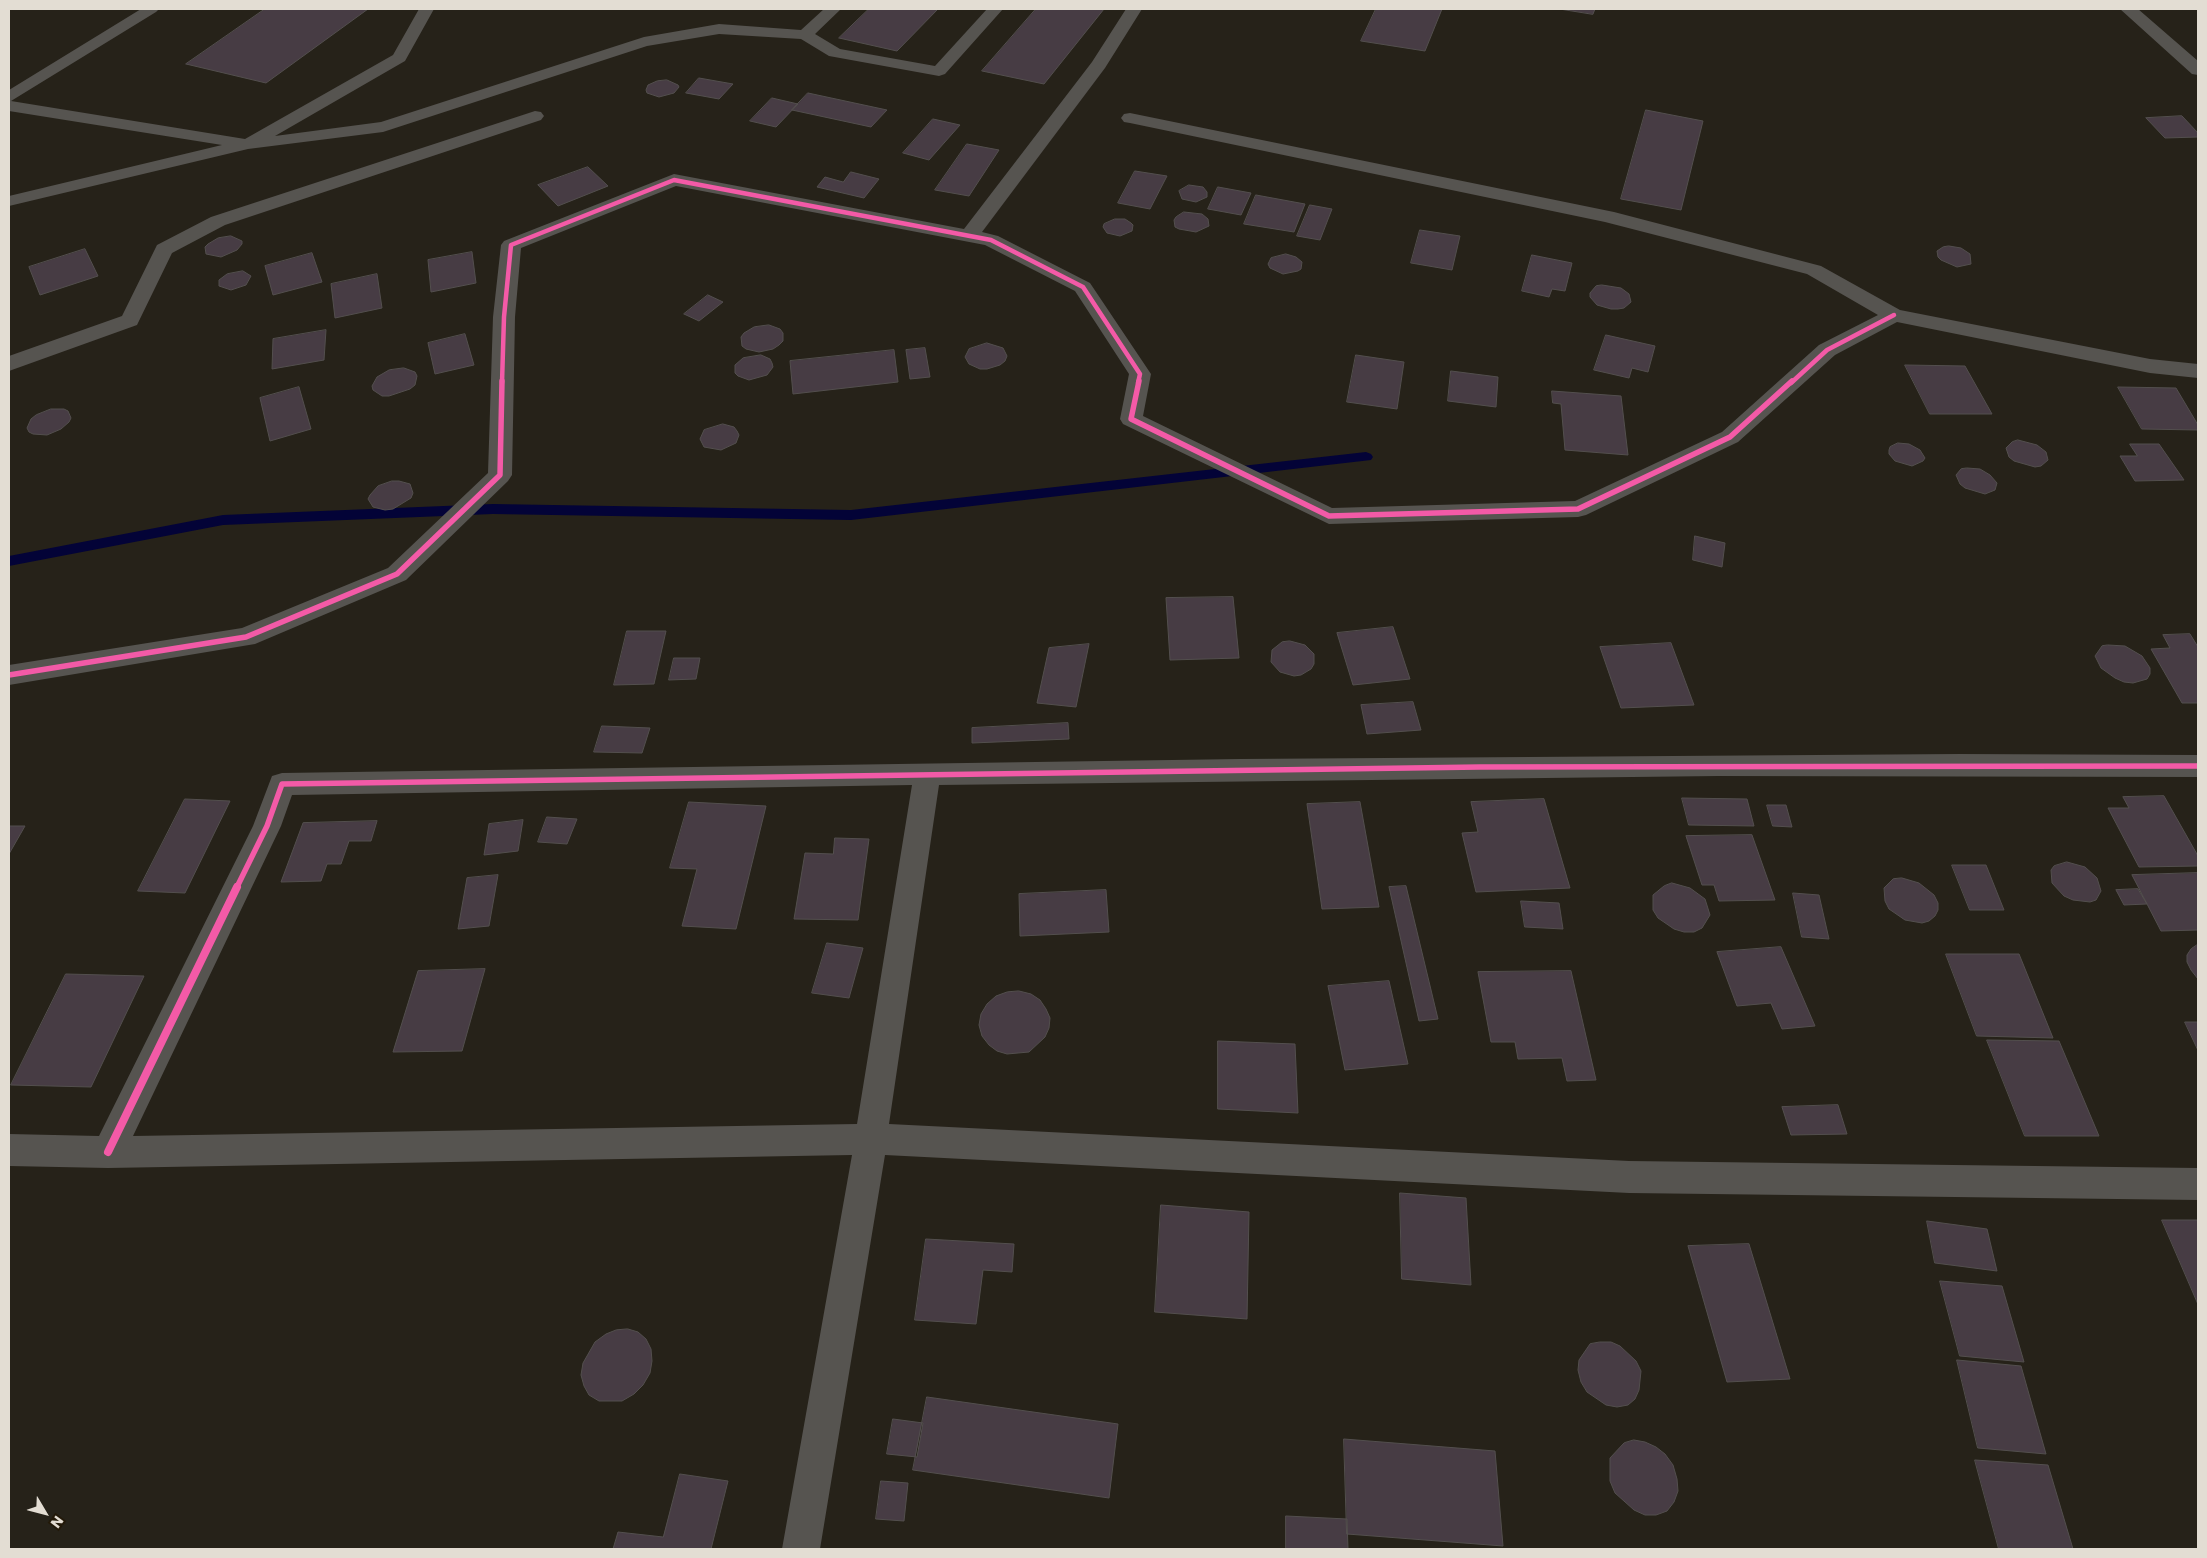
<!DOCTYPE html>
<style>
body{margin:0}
#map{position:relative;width:2207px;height:1558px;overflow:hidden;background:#262219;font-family:Poppins,sans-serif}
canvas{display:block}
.frame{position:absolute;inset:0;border:10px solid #e3ddd3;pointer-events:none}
.north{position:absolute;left:20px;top:1488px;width:50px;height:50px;-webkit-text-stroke:4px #231909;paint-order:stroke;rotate:127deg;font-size:14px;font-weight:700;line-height:20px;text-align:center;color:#e3ddd3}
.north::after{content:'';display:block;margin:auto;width:18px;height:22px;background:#e3ddd3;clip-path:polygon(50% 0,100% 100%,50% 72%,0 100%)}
</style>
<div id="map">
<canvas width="2207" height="1558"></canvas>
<div class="frame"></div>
<div class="north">N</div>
</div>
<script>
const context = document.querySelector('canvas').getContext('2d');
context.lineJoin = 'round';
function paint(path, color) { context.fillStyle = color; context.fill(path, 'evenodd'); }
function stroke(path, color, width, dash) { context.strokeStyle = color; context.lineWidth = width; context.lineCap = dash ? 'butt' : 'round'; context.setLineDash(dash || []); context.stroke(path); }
paint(new Path2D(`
 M1366,452L1371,454L1373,457L1371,460L851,520L493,514L223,525L9,566V556L223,515L493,504L851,510Z`), '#030337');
const building = new Path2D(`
 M265,9H368L266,83L186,64Z
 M869,9H938L897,51L839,38Z
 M1036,9H1104L1044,84L982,71Z
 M1376,9H1442L1425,51L1361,41Z
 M1560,9H1595L1593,14Z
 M699,78L733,84L719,99L686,93Z
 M667,80L678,85L679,87L674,93L659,97L647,93L646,90L648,85L657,81Z
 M808,93L887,110L871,127L792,110Z
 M772,98L798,104L776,127L750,121Z
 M1646,110L1703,121L1681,210L1621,199Z
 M2182,116L2198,133V137L2165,138L2146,118Z
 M933,119L960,125L929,160L903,153Z
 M967,144L999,150L969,196L935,190Z
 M588,167L608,186L558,206L538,185Z
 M1135,171L1167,176L1150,209L1118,203Z
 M851,172L879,179L864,198L817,187L825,177L843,182Z
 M1189,185L1203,187L1207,192V197L1196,202L1182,199L1179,191Z
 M1218,187L1251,193L1241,215L1208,209Z
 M1256,195L1305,204L1294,232L1244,224Z
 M1310,205L1332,209L1320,240L1297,236Z
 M1184,212L1202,214L1208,219L1209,226L1196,232L1179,229L1175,227L1174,220L1176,217Z
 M1115,219H1125L1131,223L1133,225L1132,231L1120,236L1107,233L1103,227L1104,224Z
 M1420,230L1460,236L1452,270L1411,263Z
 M231,236L242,241V244L237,250L221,257L206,254L205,247L208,244L218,238Z
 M1949,246L1961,248L1970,254L1971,264L1957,267L1941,260L1938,257L1937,251L1943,247Z
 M85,249L98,276L40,295L29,267Z
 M472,252L476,283L431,292L428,260Z
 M312,253L322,282L273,295L265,266Z
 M1286,254L1296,257L1302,262L1301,269L1298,271L1283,274L1270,268L1268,264L1271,258Z
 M1532,255L1572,263L1565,291L1552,289L1549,297L1522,291Z
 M243,271L251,276L246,285L231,290L219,286V280L227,274Z
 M377,274L382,308L335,318L331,284Z
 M1602,285L1621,288L1629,294L1631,302L1624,308L1618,309H1611L1597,305L1590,297V293L1596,286Z
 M708,295L723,302L699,321L684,314Z
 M769,325L780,329L783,333V341L779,345L773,349L759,352L746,349L742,346L741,337L744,333L754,327Z
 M326,330L324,360L272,369L273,339Z
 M465,334L474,365L435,374L428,343Z
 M1606,335L1655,346L1648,372L1632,368L1629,378L1594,370Z
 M987,343L1003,348L1007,356L1005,361L1000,365L987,369H980L969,364L965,357L969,349Z
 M925,348L930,377L910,379L906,350Z
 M894,350L898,382L793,394L790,361Z
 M761,355L770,359L772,363L773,367L767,375L749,380L738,376L735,373V365L743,358Z
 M1356,355L1404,362L1397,409L1347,402Z
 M1905,365L1965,366L1992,414H1930Z
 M404,368L415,372L417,376L415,385L410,389L389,396H382L373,390L372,386L377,377L389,370Z
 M1451,371L1498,377L1496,407L1448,401Z
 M299,387L311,429L270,441L260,398Z
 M2118,387L2176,388L2198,425V430L2142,429Z
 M1552,391L1621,396L1628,455L1565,450L1561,404L1553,403Z
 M51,409H64L68,411L71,418L69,422L61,429L47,435L33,434L29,432L27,428L31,419L36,415Z
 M723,424L734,427L737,431L739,435L736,443L721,450L704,447L700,439L704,430Z
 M2018,440L2037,445L2046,452L2048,460L2041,466L2035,467L2014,461L2009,457L2006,448L2012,442Z
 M1898,443L1909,444L1920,450L1925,458L1923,461L1912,466L1895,461L1889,454V450L1890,447Z
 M2130,444H2159L2184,480L2135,481L2120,456H2137Z
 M1967,468L1980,469L1990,475L1997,483L1995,490L1985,494L1965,488L1960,484L1956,475L1961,469Z
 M392,481H399L410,484L413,493L411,498L393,509L385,510L373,507L368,499L370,495L378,486Z
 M1695,536L1725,543L1722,567L1693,560Z
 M1233,597L1239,658L1170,660L1166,598Z
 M1393,627L1410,679L1353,685L1337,633Z
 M627,631H666L654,684L614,685Z
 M2190,634L2198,647V703H2182L2151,649L2170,648L2163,635Z
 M1290,641L1305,645L1314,654V664L1311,669L1301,675L1294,676L1280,672L1271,662L1272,650L1282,642Z
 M1671,643L1694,705L1621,708L1600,647Z
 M1089,644L1076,707L1037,703L1049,648Z
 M2108,645L2125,646L2142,656L2150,668V674L2147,679L2133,683L2124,682L2115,678L2101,668L2095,656L2102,646Z
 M674,658H700L696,679L669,680Z
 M1413,702L1421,730L1367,734L1361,705Z
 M1068,723L1069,739L972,743V728Z
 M602,726L650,728L642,753L594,752Z
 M2164,796L2198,856V866L2139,867L2108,808H2129L2123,797Z
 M1682,798L1747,799L1754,826L1689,825Z
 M185,799L230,801L185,893L138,891Z
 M1544,799L1570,888L1476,892L1462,833L1478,832L1471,802Z
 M689,802L766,806L736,929L682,926L697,869L670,868Z
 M1360,802L1379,907L1322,909L1307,804Z
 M1767,805H1786L1792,827L1773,826Z
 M547,817L577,819L567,844L538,842Z
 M523,820L518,851L484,855L489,824Z
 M377,821L371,841H349L341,864H327L321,881L281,882L303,823Z
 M9,826H25L9,854Z
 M1752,835L1775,900L1719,901L1714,885H1702L1686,836Z
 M835,838L869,839L858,920L794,919L805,853L833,854Z
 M2067,862L2085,867L2097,878L2101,891L2096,900L2090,902L2073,900L2064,896L2052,883L2051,870L2054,866Z
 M1952,865H1986L2004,910H1970Z
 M2198,873V930L2161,931L2132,875Z
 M498,875L489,926L458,929L467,878Z
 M1902,878L1919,883L1934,895L1938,903V910L1935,916L1929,921L1922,923L1905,920L1889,909L1885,901L1884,888L1893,879Z
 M1672,883L1690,888L1705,899L1710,915L1702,928L1694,932H1684L1674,929L1658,918L1653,910V895L1664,886Z
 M1406,886L1438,1019L1419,1021L1389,887Z
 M2138,889L2147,904L2124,905L2116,890Z
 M1106,890L1109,932L1020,936L1019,894Z
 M1793,893L1819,895L1829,939L1802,937Z
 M1521,901L1559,903L1563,929L1525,927Z
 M827,943L863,948L849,998L812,993Z
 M2197,945H2198V979L2191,970L2187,962V955L2191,949Z
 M1781,947L1815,1026L1782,1029L1771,1003L1737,1006L1717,952Z
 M1946,954H2019L2053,1038L1977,1036Z
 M485,969L462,1051L393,1052L418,971Z
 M1571,971L1596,1080L1567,1081L1562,1058L1518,1059L1515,1042H1491L1478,972Z
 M66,974L144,976L91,1087L11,1085Z
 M1389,981L1408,1064L1345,1070L1328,986Z
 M1019,991L1031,994L1040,1000L1046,1009L1050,1018L1049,1028L1045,1037L1029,1052L1007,1054L997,1051L989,1045L982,1036L979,1025L981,1014L987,1004L996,996L1007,992Z
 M2185,1022H2198V1050Z
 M1987,1040L2059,1041L2099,1136H2025Z
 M1218,1041L1295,1044L1298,1113L1218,1109Z
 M1838,1105L1847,1134L1791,1135L1782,1107Z
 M1400,1193L1466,1198L1471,1285L1402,1279Z
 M1161,1205L1249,1212L1247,1319L1155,1312Z
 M2162,1220H2198V1304Z
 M1927,1221L1987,1229L1997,1271L1935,1263Z
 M926,1239L1014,1244L1012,1272L983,1270L976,1324L915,1320Z
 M1749,1244L1790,1379L1727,1382L1688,1246Z
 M1940,1281L2002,1286L2024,1362L1960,1356Z
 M628,1329L638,1332L646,1339L651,1349L652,1361L650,1373L643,1385L634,1394L622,1401H599L589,1395L584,1386L581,1375L583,1363L595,1342L606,1334L616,1330Z
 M1600,1342H1611L1620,1346L1636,1361L1641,1371L1639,1390L1635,1399L1628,1405L1617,1407L1606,1405L1587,1392L1581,1382L1578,1370L1579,1360L1590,1344Z
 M1957,1360L2021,1366L2046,1454L1978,1448Z
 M927,1397L1118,1424L1109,1498L913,1470Z
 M893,1419L923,1423L917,1457L887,1454Z
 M1344,1439L1495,1451L1503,1546L1347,1534Z
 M1634,1440L1645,1442L1656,1447L1665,1454L1673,1465L1677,1479L1678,1491L1674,1502L1667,1511L1656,1515H1645L1634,1510L1615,1493L1610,1481V1458L1624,1443Z
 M1975,1460L2048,1465L2073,1549H1999Z
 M680,1474L728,1481L711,1549H613L618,1532L663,1537Z
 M881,1481L908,1483L904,1521L876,1519Z
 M1286,1516L1347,1519L1348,1549H1286Z`);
paint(building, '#473c44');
stroke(building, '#534f4e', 1);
paint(new Path2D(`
 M141,9H159L156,12L11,101L245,139L393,55L419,9H434L405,61L275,136L381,122L644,37L719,24L801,30L824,9H841L815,34L840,49L935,66L987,9H1003L945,74L939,76L829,56L801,39L719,34L647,46L383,132L248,149L9,206V196L222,145L9,111V90Z`), '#565450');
paint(new Path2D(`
 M1126,9H1142L1105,68L982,232L998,236L1090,283L1151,374L1143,416L1332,508L1575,501L1722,432L1819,345L1878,315L1807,274L1605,222L1130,123L1124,122L1121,118L1124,114L1130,113L1614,212L1821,266L1900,310L2150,359L2198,364V378L2150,373L1897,322L1835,355L1738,442L1586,515L1578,517L1329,524L1123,424L1120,419L1129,374L1075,291L985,245L676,186L521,248L515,317L512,475L508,481L406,580L255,644L9,685V665L242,628L388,568L488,473L493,317L501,245L504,241L674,174L964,229L1092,62Z
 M2120,9H2138L2198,61V75L2192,74Z
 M535,111L541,112L544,116L541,120L225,225L172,253L137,325L9,371V356L122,316L157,245L211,217Z
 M1959,754L2198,755V777L1719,776L939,785L889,1124L1629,1161L2198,1168V1200L1629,1193L885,1155L820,1549H782L852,1155L108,1168L9,1166V1134L99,1136L253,826L272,776L282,773L1240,759ZM912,785L857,1124L133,1136L281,826L292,795Z`), '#565450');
stroke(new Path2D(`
 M502,383L504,317L511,245L674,180L991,240L1083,287L1140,374L1138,383
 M1791,383L1827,350L1894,315`), '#f35aa7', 4.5);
stroke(new Path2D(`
 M1139,381L1131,419L1329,516L1578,509L1730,437L1792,381
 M9,675L246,637L397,574L500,475L502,381
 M236,889L267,826L282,784L1480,767L2198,766`), '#f35aa7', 5.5);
stroke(new Path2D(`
 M108,1152L237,887`), '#f35aa7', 8);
</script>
